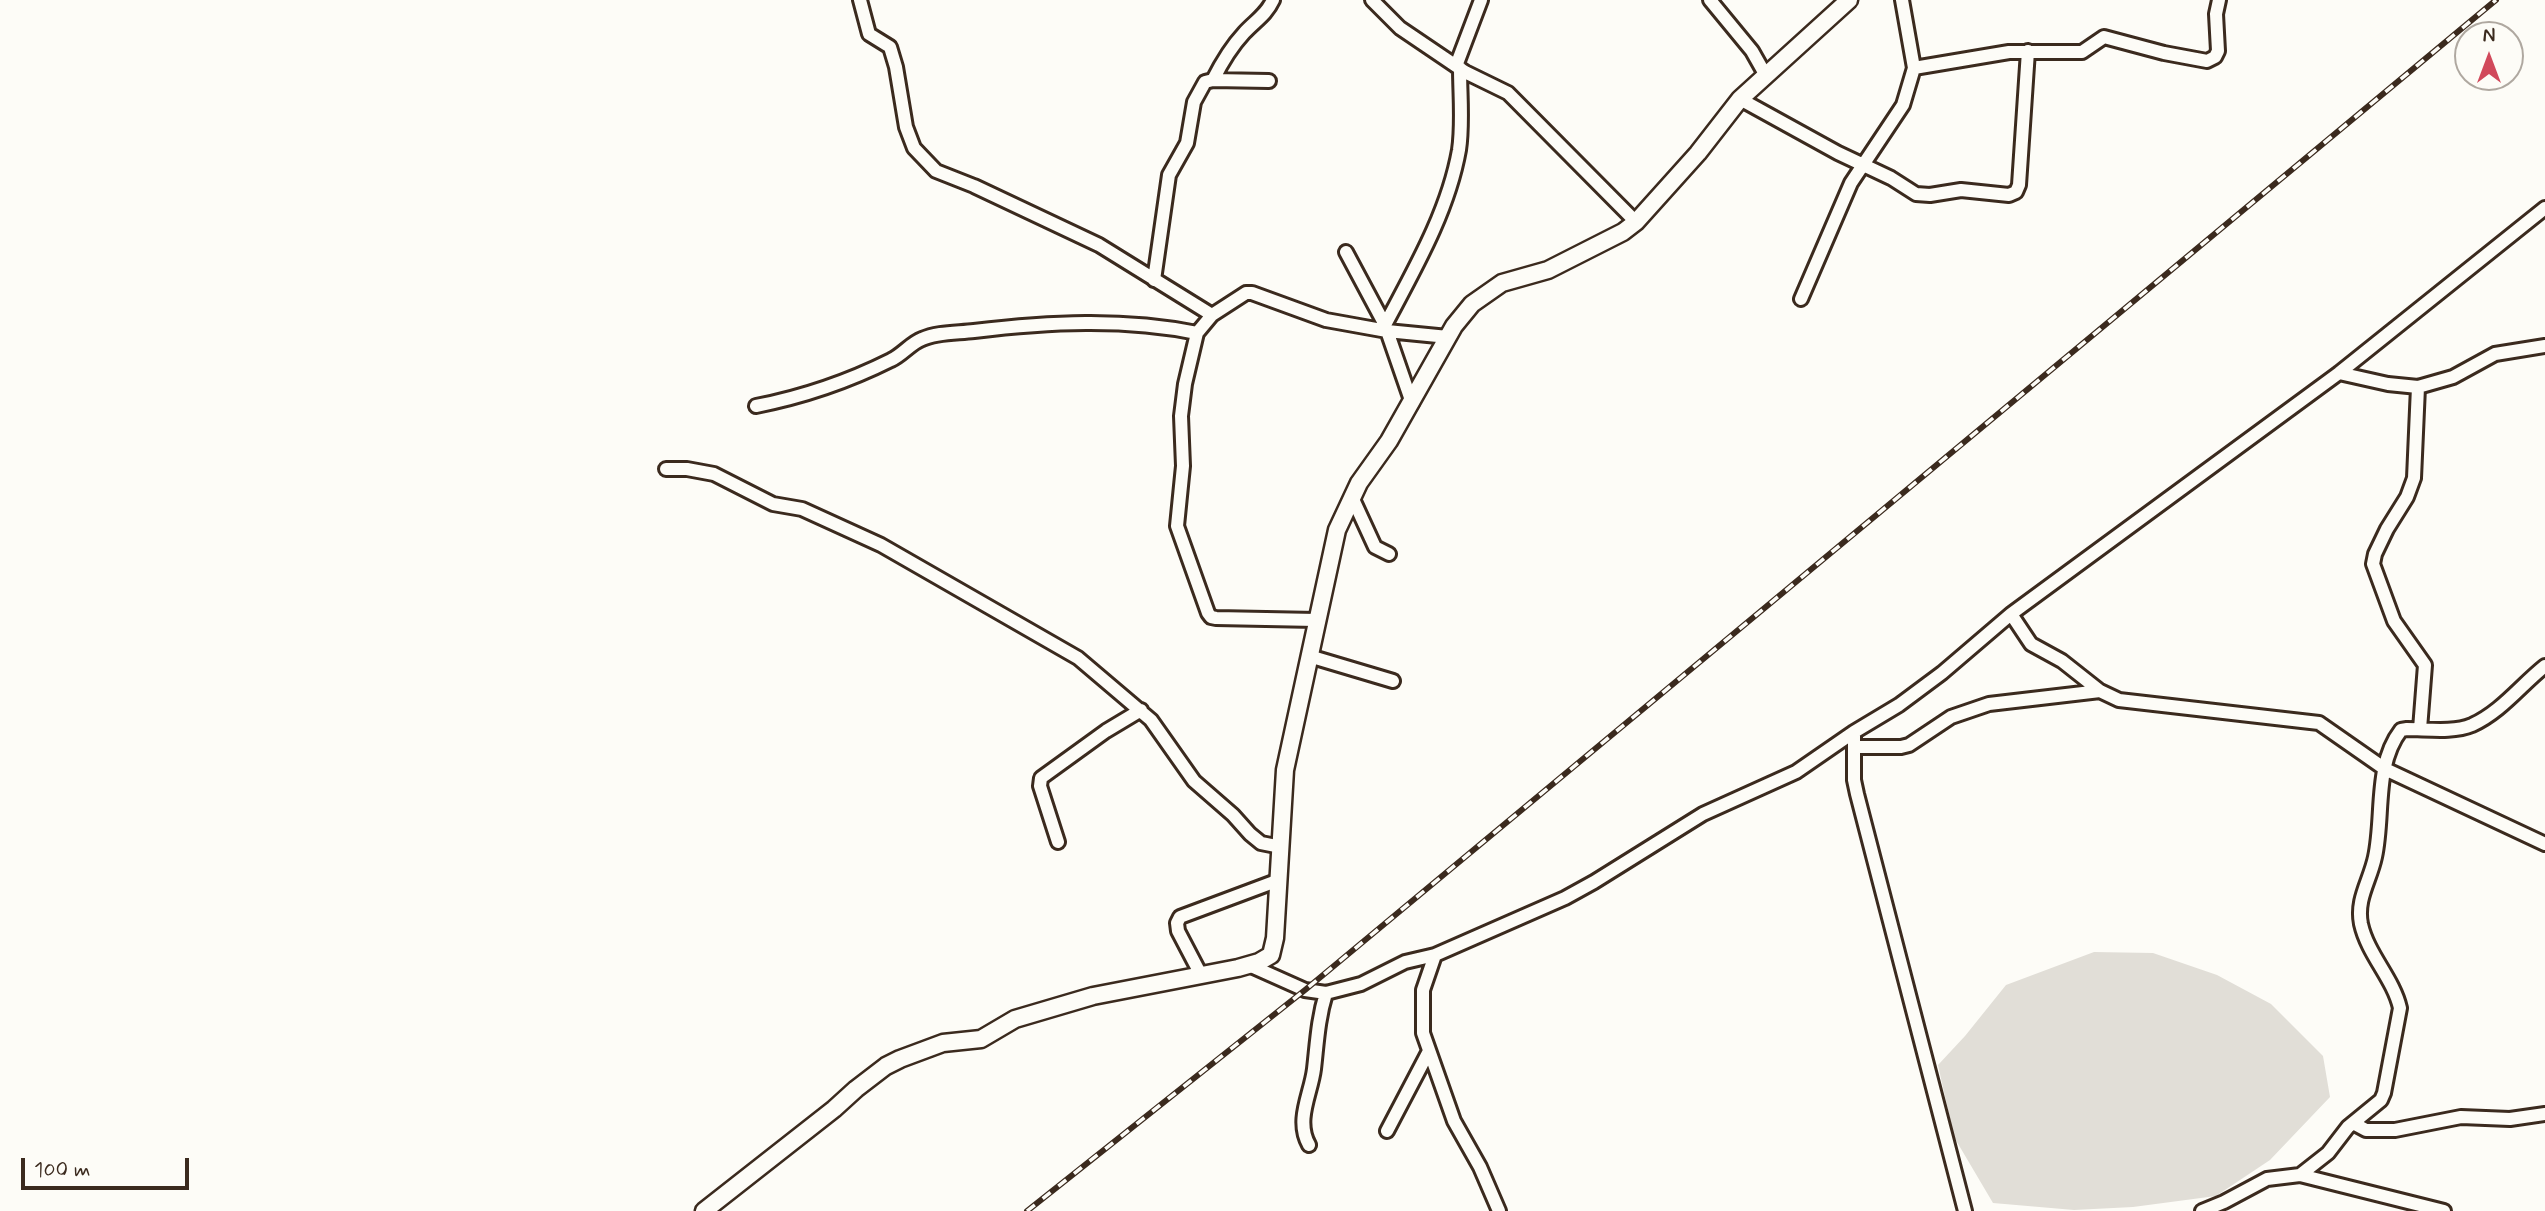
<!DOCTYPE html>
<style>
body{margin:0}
#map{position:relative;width:2545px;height:1211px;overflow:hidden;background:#fdfcf7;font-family:Mynerve,sans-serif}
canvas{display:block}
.north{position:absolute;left:2454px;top:21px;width:70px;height:70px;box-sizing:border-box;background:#fdfcf7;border:2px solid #afa8a0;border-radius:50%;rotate:0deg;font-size:19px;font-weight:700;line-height:28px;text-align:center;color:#3b2a1e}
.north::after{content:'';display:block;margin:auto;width:24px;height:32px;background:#d1495b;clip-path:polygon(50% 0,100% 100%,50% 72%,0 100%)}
.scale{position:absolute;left:21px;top:1158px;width:168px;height:32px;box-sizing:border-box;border:4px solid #3b2a1e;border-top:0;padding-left:9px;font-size:21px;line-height:24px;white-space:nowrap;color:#3b2a1e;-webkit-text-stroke:5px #fdfcf7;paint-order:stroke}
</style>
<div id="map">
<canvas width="2545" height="1211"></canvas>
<div class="north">N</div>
<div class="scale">100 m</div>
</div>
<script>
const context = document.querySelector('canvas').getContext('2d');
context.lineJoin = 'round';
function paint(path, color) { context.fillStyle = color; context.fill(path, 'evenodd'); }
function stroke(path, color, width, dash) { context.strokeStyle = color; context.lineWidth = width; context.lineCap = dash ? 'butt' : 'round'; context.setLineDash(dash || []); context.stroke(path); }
paint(new Path2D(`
 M2094,952L2153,953L2217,975L2271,1004L2323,1056L2330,1097L2270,1160L2216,1196L2133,1207L2074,1210L1993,1203L1954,1137L1938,1065L1965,1036L2006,985Z`), '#e1ded7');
const minor = new Path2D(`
 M860,0L869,34L890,47L896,67L906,127L914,148L936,171L974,186L1099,245L1212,315
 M1372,0L1400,28L1465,72L1508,93L1636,222
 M1710,0L1752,51L1765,74
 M1456,66L1481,0
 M1914,68L2009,52H2082L2104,37L2164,53L2207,61L2215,57L2218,51L2216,14L2219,0
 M1213,80C1221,64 1231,47 1244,33C1255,21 1266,15 1273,0
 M1740,99L1838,153L1891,178L1916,194L1930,195L1961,190L2009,195L2016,192L2019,185L2028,51
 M1346,252L1385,325
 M1154,280L1169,175L1187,143L1194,102L1205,82L1213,80L1269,81
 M1801,299L1851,183L1903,105L1914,68L1902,0
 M2339,373L2388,384L2418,387L2453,377L2495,354L2545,346
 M2418,387L2414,478L2407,497L2387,529L2375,554L2373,564L2394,621L2425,665L2420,729
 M1412,403L1385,325C1414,270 1448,212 1459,150C1463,124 1460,95 1460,68
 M756,406C802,397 849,381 891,360C902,355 911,343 922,339C937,332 958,333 974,331C1048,322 1124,318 1197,333
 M666,469H687L714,474L773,504L802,509L881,545L1078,658L1151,720L1194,781L1233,815L1250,834L1261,843L1281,847
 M1352,497L1375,547L1389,554
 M2011,614L2031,644L2062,661L2100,691L2119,700L2319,723L2385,769L2545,844
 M1316,620L1216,618L1211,617L1208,613L1177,526L1183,466L1181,416L1185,384L1197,333L1212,315L1246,293H1252L1326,320L1387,331L1448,337
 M1309,656L1393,681
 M1854,732V780L1857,794L1965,1211
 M1854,747H1901L1909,745L1951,717L1989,704L2100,691
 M1058,842L1040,786L1041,778L1106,731L1141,710
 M1249,965L1305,990L1326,993L1361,984L1405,962L1435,955
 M1201,975L1178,931L1177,923L1180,917L1279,880
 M2353,1123L2366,1130H2395L2461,1117L2510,1119L2545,1114
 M1387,1131L1429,1051
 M1309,1145C1295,1120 1311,1094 1314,1069C1317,1043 1318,1019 1326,993
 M2300,1175L2328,1153L2348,1127L2381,1100L2384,1093L2400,1008C2393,978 2368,955 2361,924C2356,899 2370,881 2375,857C2384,816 2374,765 2401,730L2407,729C2427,729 2453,733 2472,725C2501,712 2521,685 2545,666
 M1499,1211L1480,1167L1454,1121L1423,1033V990L1435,955L1565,898L1594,882L1703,814L1796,772L1854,732L1899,705L1942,673L2011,614L2339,373L2545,208
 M2202,1211L2224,1202L2267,1179L2300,1175L2444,1211`);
const tertiary = new Path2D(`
 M704,1211L834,1109L856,1089L886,1066L900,1059L943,1043L981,1039L1015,1019L1093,996L1238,968L1259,962L1271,955L1275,938L1285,770L1337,530L1359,483L1389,441L1454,326L1472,304L1502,283L1548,270L1623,232L1636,222L1698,153L1740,99L1849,0`);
stroke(minor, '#3b2a1e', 18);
stroke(tertiary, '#3b2a1e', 21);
stroke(minor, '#fdfcf7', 12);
stroke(tertiary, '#fdfcf7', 16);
const rail = new Path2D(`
 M1027,1211L1305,990L2496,0`);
stroke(rail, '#3b2a1e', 6);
stroke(rail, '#fdfcf7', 3.5, [10]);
</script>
